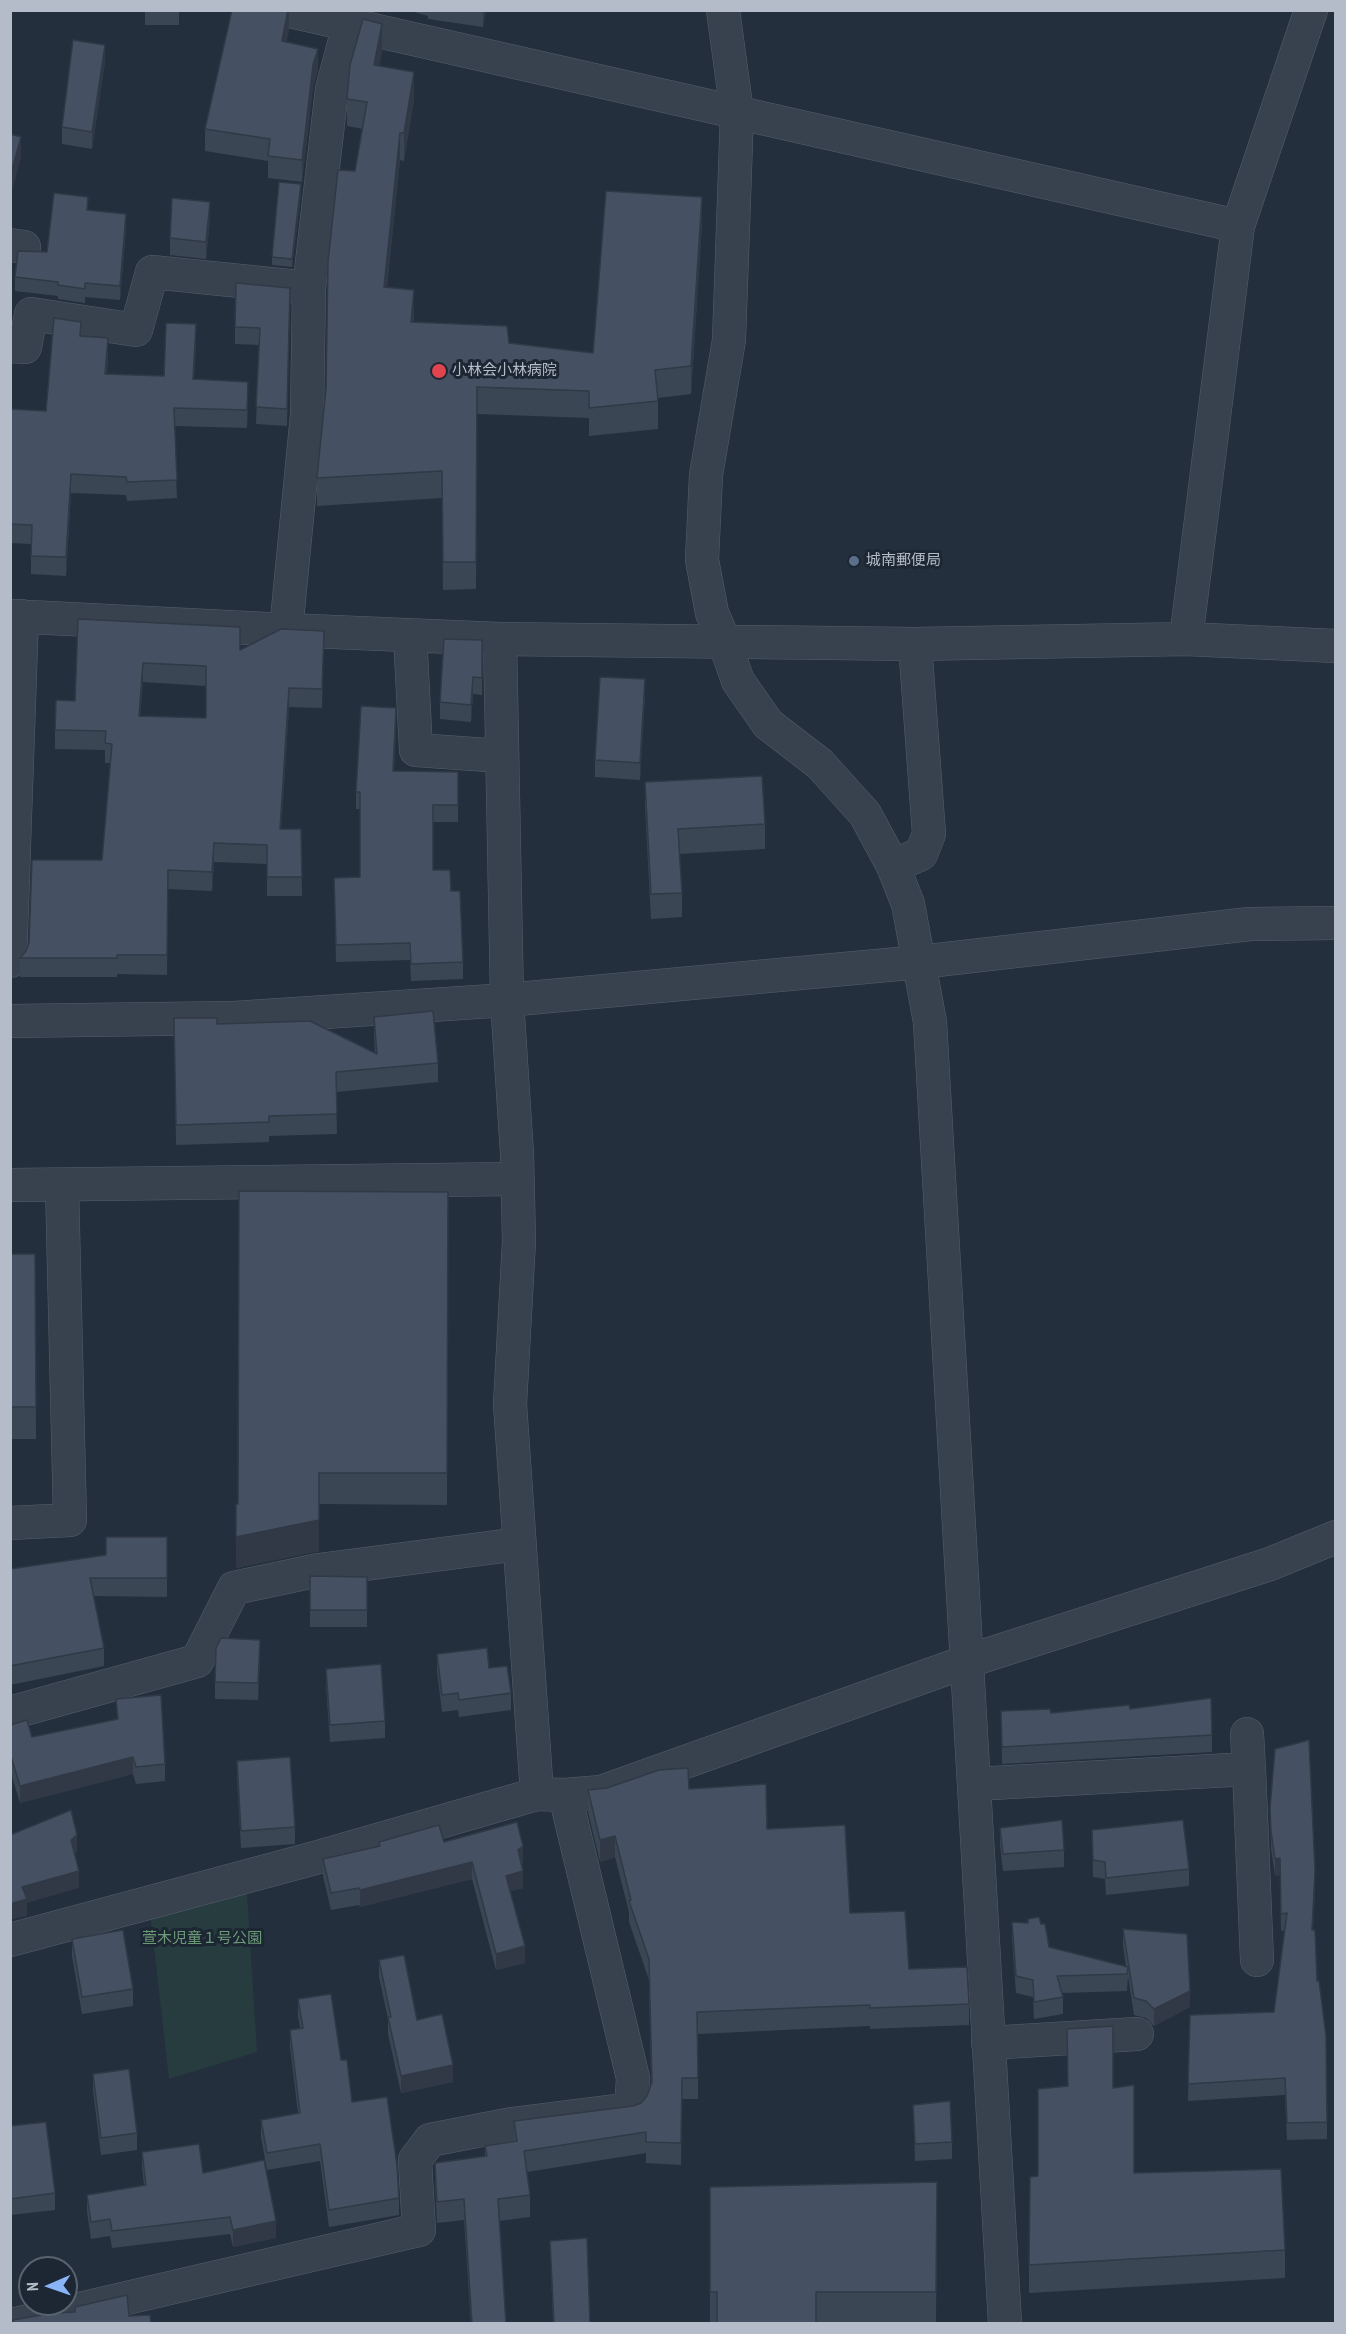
<!DOCTYPE html>
<meta charset="utf-8">
<style>
body{margin:0}
#map{position:relative;width:1346px;height:2334px;overflow:hidden;background:#242f3e;font-family:"PT Sans Narrow",sans-serif}
canvas{display:block}
.frame{position:absolute;inset:0;border:12px solid #b4bcc9;pointer-events:none}
.north{position:absolute;left:18px;top:2256px;width:60px;height:60px;box-sizing:border-box;background:#1d2633;border:2px solid #59626f;border-radius:50%;rotate:268deg;font-size:16px;font-weight:700;line-height:24px;text-align:center;color:#b4bcc9}
.north::after{content:'';display:block;margin:auto;width:21px;height:27px;background:#8ab4f8;clip-path:polygon(50% 0,100% 100%,50% 72%,0 100%)}
</style>
<div id="map">
<canvas width="1346" height="2334"></canvas>
<div class="frame"></div>
<div class="north">N</div>
</div>
<script>
const context = document.querySelector('canvas').getContext('2d');
context.lineJoin = 'round';
function paint(path, color) { context.fillStyle = color; context.fill(path, 'evenodd'); }
function stroke(path, color, width, dash) { context.strokeStyle = color; context.lineWidth = width; context.lineCap = dash ? 'butt' : 'round'; context.setLineDash(dash || []); context.stroke(path); }
function label(font, color, halo, rows, align = 'center') {
  context.font = font + ' "PT Sans Narrow","Noto Sans JP",sans-serif'; context.lineWidth = 6; context.setLineDash([]); context.textBaseline = 'middle'; context.strokeStyle = halo; context.fillStyle = color; for (const [text, x, y, turn = 0] of rows) {
    context.save(); context.translate(x, y); context.rotate((+turn || 0) * Math.PI / 180); context.textAlign = isNaN(turn) ? turn : align; if (halo) context.strokeText(text, 0, 0); context.fillText(text, 0, 0); context.restore();
  }
}
paint(new Path2D(`
 M246,1877L257,2052L169,2079L149,1903Z`), '#263c3f');
const minor = new Path2D(`
 M285,10L1238,226
 M723,10L737,113L729,340L706,475L702,560L712,613L724,641
 M10,245L24,247
 M10,346L25,347L31,314L136,330L152,272L309,288
 M10,616L286,630L500,639L915,644L1186,639L1336,646
 M286,630L307,415L309,288L332,89L349,25
 M410,635L416,750L502,756
 M500,639L507,1000L517,1154L519,1241L510,1404L537,1794
 M1186,639L1238,226L1311,10
 M893,866L921,854L929,834L915,644
 M10,961L22,616
 M10,1185L518,1179
 M10,1523L70,1520L62,1185
 M10,1713L197,1661L234,1588L319,1570L519,1544
 M1247,1734L1249,1769
 M974,1784L1249,1769L1257,1960
 M10,1940L315,1858L537,1794L565,1795L601,1792L968,1661L1270,1564L1336,1537
 M988,2043L1137,2034
 M15,2324L419,2230L415,2160L430,2140L512,2124L631,2109L633,2078L565,1795`);
const tertiary = new Path2D(`
 M724,641L738,681L768,724L820,764L865,814L893,866L908,904L930,1022L1005,2324
 M10,1021L234,1018L507,1000L920,962L1250,924L1336,923`);
stroke(minor, '#565f6c', 34);
stroke(tertiary, '#565f6c', 34);
stroke(minor, '#38414e', 33);
stroke(tertiary, '#38414e', 33);
paint(new Path2D(`
 M145,10H179V25H145Z
 M407,10H486L483,27L428,19V16Z
 M289,30L286,42L318,70L313,87L302,182L268,178V161L205,151V129Z
 M382,51L379,66L414,99L404,161L400,160L387,287L414,317V322L509,343L593,353L702,224L691,394L658,398V429L589,436V418L477,414L476,589L443,590L442,498L317,506V478L355,171L363,129L347,126V99Z
 M105,62L92,149L62,144V127Z
 M301,193L292,267L272,265V257Z
 M88,210L126,228L120,300L85,297V303L58,299V296L15,291V277L47,252Z
 M210,219L206,259L170,255V238Z
 M290,288L287,426L256,424L259,345L235,344V327Z
 M81,336L108,357L107,374L164,376L196,342L194,379L248,400L247,428L174,426L177,498L127,501L126,495L71,493L66,576L31,574V544L10,543V409L46,411Z
 M78,619L240,650L324,631L322,708L289,707L281,829H301L302,896H267V864L214,862L212,891L168,889L167,975L117,974V977H20V958L26,951L102,860L111,763H105V750L55,749V730L75,701ZM143,682L206,686V718L140,716Z
 M444,639L482,678V695L473,694L471,722L440,719V702Z
 M645,696L640,780L595,777V760Z
 M396,725L394,771L458,772V822H433V870L451,891L463,962V979L411,981L410,960L336,962L334,878L360,877V809H356V792Z
 M645,782L765,824V849L679,854L682,893V917L651,919L645,807Z
 M374,1017L438,1063V1082L336,1092L337,1134L269,1136V1142L176,1145L174,1018L217,1024L375,1053L374,1036Z
 M448,1192L447,1505L319,1504V1551L236,1568V1504H238Z
 M10,1254H35L36,1439H10Z
 M167,1537V1597L93,1596L104,1648V1666L10,1685V1569L106,1555Z
 M310,1576L367,1577V1627H310Z
 M437,1654L489,1668L511,1693V1710L459,1717L458,1710L442,1712L437,1671Z
 M260,1657L258,1700L215,1699V1682Z
 M326,1669L385,1721V1738L330,1742L326,1686Z
 M116,1699L165,1764V1781L136,1784L133,1774L20,1803L10,1770V1725L32,1737L117,1720Z
 M1130,1709L1212,1735V1752L1002,1764L1001,1711L1051,1713Z
 M237,1761L295,1827V1844L241,1848L237,1778Z
 M689,1789L767,1829L850,1913L909,1969L969,2004V2025L870,2029V2026L698,2034V2099H682L681,2165L646,2163V2153L527,2172L530,2195V2217L499,2221L506,2324H471L464,2220L437,2223L435,2184V2163L485,2156V2146L514,2141V2121L633,2106L641,2103L647,2096L651,2083L649,1980L629,1922V1912L615,1857L600,1862L588,1812V1790Z
 M1270,1808L1315,1888L1313,1930L1327,2122V2139L1287,2140L1285,2095L1188,2101L1190,2015L1274,2012L1285,1930L1281,1931L1280,1875L1275,1876L1271,1848Z
 M1000,1828L1064,1850V1867L1003,1871L1000,1845Z
 M1092,1830L1189,1869V1886L1106,1895L1105,1879L1093,1877Z
 M379,1842H444L523,1863L522,1864L523,1888L510,1891L525,1963L496,1970L472,1879L360,1907L359,1905L331,1910L323,1876V1859L379,1846Z
 M1012,1922L1049,1947L1126,1967L1123,1946V1929L1190,2007L1154,2026L1146,2018L1134,2015L1128,1976L1127,1991L1062,1993L1063,1997V2014L1034,2019L1033,1997L1016,1993L1012,1939Z
 M72,1939L133,1989V2006L82,2014L72,1956Z
 M379,1960L417,2020L453,2082L401,2093L388,2034V2019L379,1977Z
 M298,1999L341,2060L352,2102L399,2198V2215L329,2227L320,2161L267,2170L261,2137V2120L298,2113L290,2047V2030L300,2028L298,2016Z
 M1067,2029L1113,2088L1134,2173L1285,2250V2278L1029,2293V2265L1038,2176L1068,2086Z
 M93,2074L137,2133V2150L101,2155L93,2090Z
 M913,2105L952,2142V2159L915,2161Z
 M10,2126L55,2193V2210L10,2215Z
 M142,2152L203,2173L276,2238L233,2247L230,2234L112,2248L110,2236L91,2239L87,2212V2195L144,2185L142,2168Z
 M937,2182L936,2323H816V2324L710,2323V2187Z
 M550,2241L590,2324H553Z`), '#3b4654');
paint(new Path2D(`
 M289,10V30L282,62V41Z
 M483,10H486L483,27Z
 M382,24V51L374,92V65Z
 M105,45V62L92,149V132Z
 M318,49V70L313,87L302,182V160L313,65Z
 M414,72V99L404,161V133Z
 M400,133V160L384,314V287Z
 M21,137V158L10,198V177Z
 M301,184V193L292,267V259Z
 M702,197V224L691,394V366Z
 M210,202V219L206,259V242Z
 M126,214V228L120,300V286Z
 M414,290V317L411,350V322Z
 M196,324V342L193,397V379Z
 M108,338V357L105,392V374Z
 M248,382V400L247,428V410Z
 M71,474V493L66,576V557Z
 M143,663V682L139,735V716Z
 M473,677V694L471,722V705Z
 M645,679V696L640,780V763Z
 M289,688V707L280,848V829Z
 M396,708V725L393,788V771Z
 M214,843V862L212,891V872Z
 M319,1520V1551L236,1568V1537Z
 M260,1640V1657L258,1700V1683Z
 M133,1757V1774L20,1803V1786Z
 M77,1835V1852L71,1857V1840Z
 M615,1836V1857L600,1862V1840Z
 M523,1846V1863L518,1867V1850Z
 M1280,1858V1875L1275,1876V1859Z
 M472,1862V1879L360,1907V1890Z
 M79,1871V1888L27,1903V1916L10,1920V1904L22,1887Z
 M523,1871V1888L506,1893V1876Z
 M1315,1871V1888L1312,1947V1930Z
 M525,1946V1963L496,1970V1954Z
 M1190,1991V2007L1154,2026V2009Z
 M453,2065V2082L401,2093V2076Z
 M276,2221V2238L233,2247V2230Z`), '#303945');
const building = new Path2D(`
 M232,10H288L282,41L318,49L313,65L302,160L268,156L270,139L205,129Z
 M363,19L382,24L374,65L414,72L404,133H400L384,287L414,290L411,322L507,326L509,343L593,353L606,191L702,197L691,366L655,370L658,401L589,408V391L477,387L476,562H443L442,471L317,478L326,388L328,262L338,170L355,171L367,102L347,99L350,65Z
 M73,40L105,45L92,132L62,127Z
 M10,134L21,137L10,177Z
 M279,182L301,184L292,259L272,257Z
 M54,193L88,197L87,210L126,214L120,286L85,283V289L58,285V282L15,277L18,251L47,252Z
 M172,198L210,202L206,242L170,238Z
 M236,283L290,288L287,409L256,407L260,328L235,327Z
 M54,318L81,322L80,336L108,338L105,374L164,376L166,323L196,324L193,379L248,382L247,410L174,408L177,480L127,482L126,477L71,474L66,557L31,556L32,525L10,524V409L46,411Z
 M78,619L240,627V650L281,629L324,631L322,689L289,688L280,829H301L302,877H267V845L214,843L212,872L168,870L167,955H117V958H20L26,951L29,943L32,860H102L112,744L105,743L106,731L55,730L56,700L75,701ZM143,663L206,666V718L139,716Z
 M444,639L482,640V678L473,677L471,705L440,702Z
 M600,677L645,679L640,763L595,760Z
 M361,706L396,708L393,771L458,772V805H433V870H450L451,891H460L463,962L411,964L410,943L336,945L334,878L360,877V792H356Z
 M762,776L765,824L678,829L682,893L651,894L645,782Z
 M433,1011L438,1063L336,1072L337,1114L269,1116V1122L176,1125L174,1018H217V1024L310,1021L377,1054L374,1017Z
 M239,1191L448,1192L447,1473H319V1520L236,1537V1504H238Z
 M10,1254H35L36,1407H10Z
 M106,1537H167V1578H90L104,1648L10,1666V1569L106,1555Z
 M310,1576L367,1577V1610H310Z
 M221,1638L260,1640L258,1683L215,1682L216,1648Z
 M487,1648L489,1668L507,1666L511,1693L459,1700L458,1693L442,1695L437,1654Z
 M381,1664L385,1721L330,1725L326,1669Z
 M161,1695L165,1764L136,1767L133,1757L20,1786L10,1753V1725L27,1720L32,1737L118,1719L116,1699Z
 M1211,1698L1212,1735L1002,1747L1001,1711L1050,1709L1051,1713L1129,1705L1130,1709Z
 M1309,1740L1315,1871L1312,1930H1315L1317,1981H1319L1326,2036L1327,2122L1287,2123L1285,2078L1188,2084L1190,2015L1274,2012L1287,1913L1281,1914L1280,1858L1275,1859L1271,1831L1270,1808L1275,1749Z
 M290,1757L295,1827L241,1831L237,1761Z
 M688,1768L689,1789L766,1784L767,1829L845,1825L850,1913L905,1911L909,1969L967,1967L969,2004L870,2008V2005L697,2012L698,2078H682L681,2143L646,2142V2132L524,2151L530,2195L498,2199L506,2324H472L464,2199L437,2202L435,2163L487,2156L485,2146L517,2141L514,2121L633,2106L641,2103L647,2096L652,2082L649,1959L629,1901L631,1900L615,1836L600,1840L588,1790L607,1788L659,1770Z
 M71,1810L77,1835L71,1840L79,1871L22,1887L27,1899L10,1904V1835Z
 M1062,1820L1064,1850L1003,1854L1000,1828Z
 M1183,1820L1189,1869L1106,1878L1105,1862L1093,1860L1092,1830Z
 M517,1822L523,1846L518,1850L523,1871L506,1876L525,1946L496,1954L472,1862L360,1890L359,1888L331,1893L323,1859L380,1846L379,1842L439,1825L444,1842Z
 M1039,1917L1041,1924H1045L1049,1947L1128,1967L1127,1974L1057,1976L1063,1997L1034,2002L1033,1980L1016,1976L1012,1922L1028,1923V1919Z
 M1123,1929L1187,1934L1190,1991L1154,2009L1146,2001L1134,1998Z
 M123,1930L133,1989L82,1997L72,1939Z
 M404,1955L417,2020L442,2014L453,2065L401,2076L388,2017H391L379,1960Z
 M331,1994L341,2060H347L352,2102L387,2097L397,2165L399,2198L329,2210L320,2144L267,2153L261,2120L300,2113L290,2030L303,2028L298,1999Z
 M1113,2026V2088L1134,2085V2173L1281,2169L1285,2250L1029,2265L1030,2177L1038,2176V2089L1068,2086L1067,2029Z
 M129,2069L137,2133L101,2138L93,2074Z
 M950,2101L952,2142L915,2144L913,2105Z
 M46,2122L55,2193L10,2199V2126Z
 M199,2144L203,2173L264,2160L276,2221L233,2230L230,2217L112,2231L110,2219L91,2222L87,2195L146,2185L142,2152Z
 M937,2182L936,2292H816V2324H717V2292H710V2187Z
 M587,2238L590,2324H554L550,2241Z
 M127,2295L129,2316L150,2315L151,2324H13V2320L52,2313L75,2312V2307Z`);
paint(building, '#455162');
stroke(building, '#303945', 1.5);
for (const [x, y, r, color] of [
 [439,371,8,"#e0444e"],
 [854,561,6,"#5c6f8a"]
]) { const dot = new Path2D(); dot.arc(x, y, r, 0, 2 * Math.PI); context.fillStyle = color; context.fill(dot); stroke(dot, '#1d2633', 2); }
label('15px', '#b4bcc9', '#1d2633', [
 ["小林会小林病院",452,371],
 ["城南郵便局",866,561]
], 'left');
label('15px', '#6b9a76', '#1d2633', [
 ["萱木児童１号公園",202,1939]
]);
</script>
